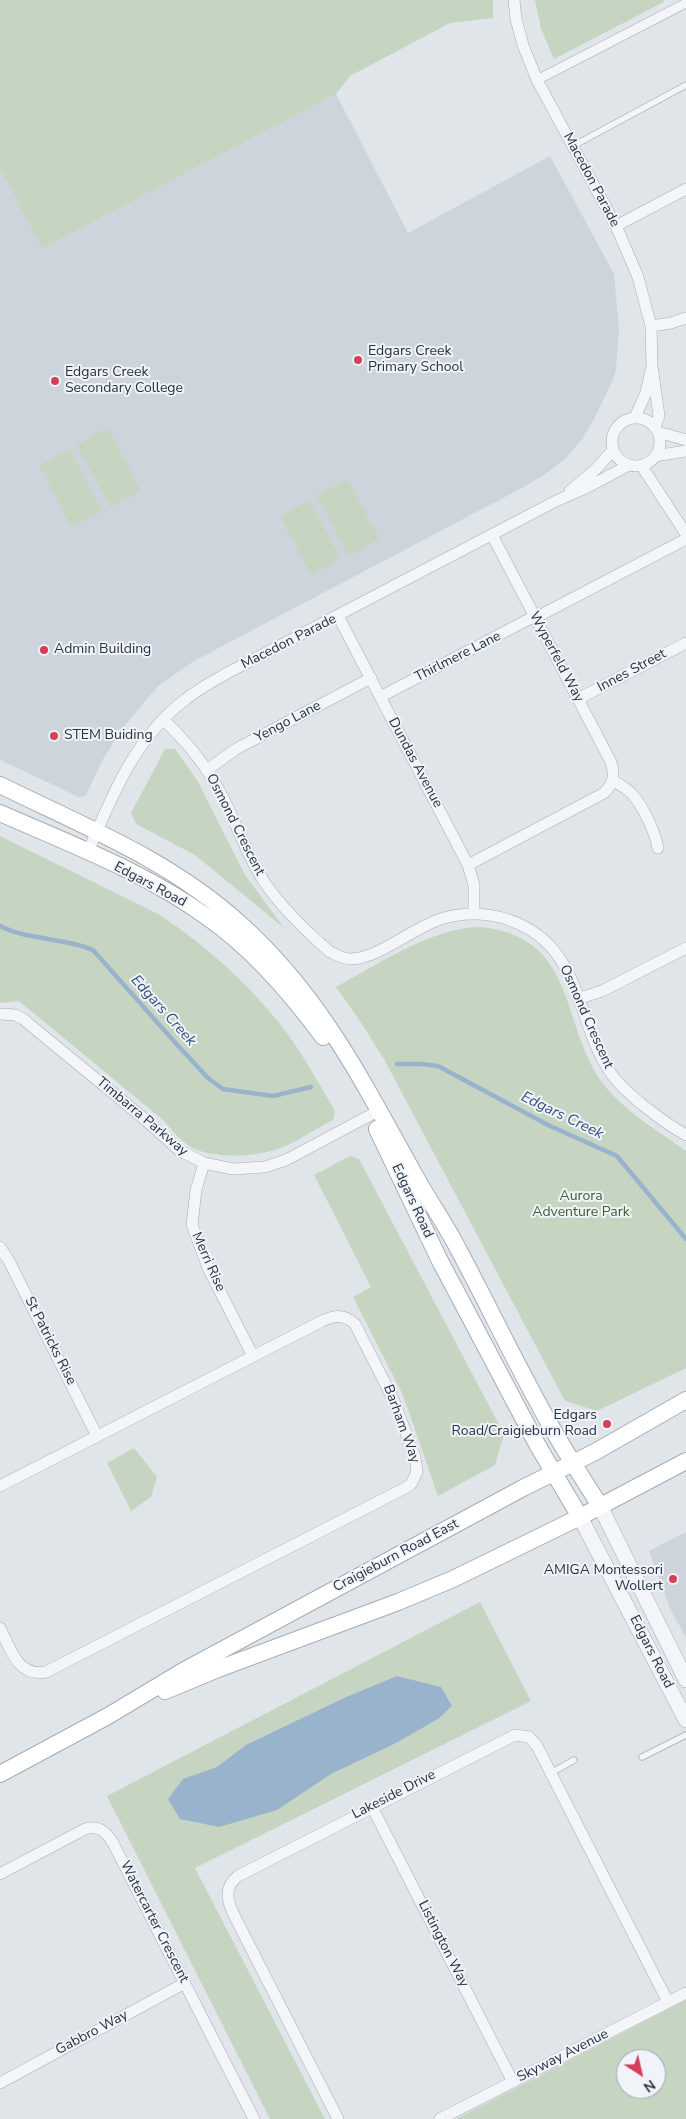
<!DOCTYPE html>
<style>
body{margin:0}
#map{position:relative;width:686px;height:2119px;overflow:hidden;background:#e0e5ea;font-family:"Nunito Sans",sans-serif}
canvas{display:block}
.north{position:absolute;left:616px;top:2049px;width:50px;height:50px;box-sizing:border-box;background:#f0f3f8;border:1px solid #a0a6b0;border-radius:50%;rotate:145deg;font-size:14px;font-weight:700;line-height:20px;text-align:center;color:#283243}
.north::after{content:'';display:block;margin:auto;width:18px;height:22px;background:#d73e57;clip-path:polygon(50% 0,100% 100%,50% 72%,0 100%)}
</style>
<div id="map">
<canvas width="686" height="2119"></canvas>
<div class="north">N</div>
</div>
<script>
const context = document.querySelector('canvas').getContext('2d');
context.lineJoin = 'round';
function paint(path, color) { context.fillStyle = color; context.fill(path, 'evenodd'); }
function stroke(path, color, width, dash) { context.strokeStyle = color; context.lineWidth = width; context.lineCap = dash ? 'butt' : 'round'; context.setLineDash(dash || []); context.stroke(path); }
function label(font, color, halo, rows, align = 'center') {
  context.font = font + ' "Nunito Sans",sans-serif'; context.lineWidth = 4; context.setLineDash([]); context.textBaseline = 'middle'; context.strokeStyle = halo; context.fillStyle = color; for (const [text, x, y, turn = 0] of rows) {
    context.save(); context.translate(x, y); context.rotate((+turn || 0) * Math.PI / 180); context.textAlign = isNaN(turn) ? turn : align; if (halo) context.strokeText(text, 0, 0); context.fillText(text, 0, 0); context.restore();
  }
}
paint(new Path2D(`
 M336,94L408,233L550,156L614,274L619,330L616,370L612,382L593,421L580,442L565,459L544,475L522,488L194,661L158,686L122,729L103,759L86,795L79,797L0,760V169L42,249Z
 M686,1532V1638L670,1608L649,1551Z`), '#ced4dc');
paint(new Path2D(`
 M0,0H493V18L450,23L350,76L336,94L42,249L0,169Z
 M535,0H663L664,2L554,59L541,29Z
 M108,428L141,491L110,507L77,445Z
 M70,449L102,511L71,527L39,465Z
 M348,479L379,539L348,556L317,496Z
 M310,500L340,559L311,575L280,516Z
 M165,749H175L197,780L245,875L284,928L195,855L136,824L131,813Z
 M0,836L158,914C196,938 241,977 270,1012C296,1041 315,1077 335,1111L333,1120C315,1129 297,1142 278,1149C254,1157 210,1160 188,1145C178,1138 171,1129 163,1120L19,1001L0,1003Z
 M480,927C576,936 560,1021 601,1081C622,1110 657,1130 686,1151V1368L597,1411L565,1401L385,1061L362,1024L336,987C377,965 433,927 480,927Z
 M350,1156L359,1159L504,1434L495,1465L438,1496L403,1395L353,1297L371,1287L314,1175Z
 M134,1448L157,1477L151,1497L131,1511L107,1463Z
 M480,1602L531,1701L195,1868L325,2119H270L107,1796Z
 M686,2000V2119H456ZM626,2059H656V2089H626Z`), '#c6d5c1');
paint(new Path2D(`
 M397,1676L441,1687L452,1706L438,1719L394,1744L331,1774L277,1810L219,1827L180,1819L168,1799L183,1779L217,1767L246,1745L344,1698Z`), '#99b3cd');
stroke(new Path2D(`
 M0,926C30,941 63,937 93,950L180,1048L209,1079L223,1089L273,1096L311,1087
 M397,1064H422L438,1066L550,1126L617,1156L686,1239`), '#99b3cd', 4.5);
const service = new Path2D(`
 M573,146L686,85
 M642,1757L686,1735
 M551,1773L574,1760`);
const pedestrian = new Path2D(`
 M537,80L686,3`);
const minor = new Path2D(`
 M514,0L516,19L523,45L537,80L616,226L638,277L651,326L652,366L659,416L655,427
 M616,226L686,189
 M651,326L671,323L686,318
 M635,417L646,393L651,370
 M612 442a24 24 0 1 1 48 0a24 24 0 1 1-48 0Z
 M658,432L686,440
 M655,456L686,451
 M641,465L686,534
 M570,491L595,470L613,450
 M338,616L468,865L474,885V914
 M535,618L686,539
 M380,697L535,616
 M578,699L686,643
 M163,719C188,744 204,762 221,794C237,823 246,855 265,883C282,908 307,932 330,952C337,955 344,959 351,959C377,959 412,929 438,920C463,911 494,912 519,924C582,952 577,1023 610,1072C624,1093 663,1122 686,1135
 M207,770L236,749L371,678
 M613,780C619,785 627,788 632,794C643,806 655,832 658,848
 M88,852C112,796 135,737 186,699C201,687 218,678 235,669L556,501L588,487L629,465
 M468,865L604,793C614,784 615,774 611,762L492,535
 M580,998L602,991L686,948
 M0,1014L15,1015L23,1019L141,1116L179,1150L204,1163L233,1169L265,1167L286,1160L380,1110
 M204,1163L196,1190L192,1225L209,1270L253,1356
 M0,1247L9,1261L97,1436
 M0,1486L322,1321C335,1315 344,1314 355,1324L393,1399L415,1457L417,1472L411,1484L407,1487L46,1672C17,1677 11,1649 0,1628
 M372,1807L513,2082
 M0,1874L85,1829C98,1825 106,1831 113,1843L254,2119
 M0,2083L185,1983
 M338,2119L235,1917C227,1901 223,1888 238,1876L515,1735L529,1737L537,1746L668,2002
 M440,2119L686,1993`);
const tertiary = new Path2D(`
 M600,1506L686,1680
 M580,1517L686,1720`);
const secondary = new Path2D(`
 M0,785C83,826 170,860 239,923C319,994 362,1080 413,1172C426,1196 442,1219 455,1243C488,1304 517,1367 552,1428C567,1455 584,1480 600,1506
 M0,813C70,844 145,872 207,917C253,949 290,992 323,1037
 M377,1129L439,1259L538,1446L580,1517
 M165,1691L218,1669L398,1602L453,1579L580,1517L686,1461
 M0,1774L108,1716L183,1671L523,1488L595,1452L686,1400`);
stroke(service, '#a5acb5', 7);
stroke(pedestrian, '#a5acb5', 10);
stroke(minor, '#a5acb5', 12);
stroke(tertiary, '#a5acb5', 16);
stroke(secondary, '#a5acb5', 18);
stroke(service, '#f4f5f8', 5.5);
stroke(pedestrian, '#f4f5f8', 9);
stroke(minor, '#f4f5f8', 11);
stroke(tertiary, '#f4f5f8', 15);
stroke(secondary, '#fff', 16);
for (const [x, y, r, color] of [
 [358,360,5,"#d73e57"],
 [55,381,5,"#d73e57"],
 [44,650,5,"#d73e57"],
 [54,736,5,"#d73e57"],
 [607,1424,5,"#d73e57"],
 [673,1579,5,"#d73e57"]
]) { const dot = new Path2D(); dot.arc(x, y, r, 0, 2 * Math.PI); context.fillStyle = color; context.fill(dot); stroke(dot, '#f0f3f8', 2); }
label('14px', '#283243', '#f0f3f8', [
 ["Macedon Parade",591,180,62],
 ["Macedon Parade",289,642,-27],
 ["Thirlmere Lane",458,657,-27],
 ["Wyperfeld Way",556,657,62],
 ["Innes Street",632,671,-28],
 ["Yengo Lane",288,722,-28],
 ["Dundas Avenue",415,763,62],
 ["Osmond Crescent",235,825,63],
 ["Edgars Road",150,885,28],
 ["Osmond Crescent",586,1017,66],
 ["Timbarra Parkway",142,1117,40],
 ["Edgars Road",412,1201,65],
 ["Merri Rise",208,1262,66],
 ["St Patricks Rise",50,1341,63],
 ["Barham Way",401,1424,70],
 ["Craigieburn Road East",396,1556,-28],
 ["Edgars Road",651,1652,63],
 ["Lakeside Drive",394,1795,-27],
 ["Watercarter Crescent",154,1922,63],
 ["Listington Way",443,1944,63],
 ["Gabbro Way",92,2033,-28],
 ["Skyway Avenue",563,2056,-27]
]);
label('14px', '#283243', '#f0f3f8', [
 ["Edgars Creek",368,352],
 ["Primary School",368,368],
 ["Edgars Creek",65,373],
 ["Secondary College",65,389],
 ["Admin Building",54,650],
 ["STEM Buiding",64,736],
 ["Edgars",597,1416,"right"],
 ["Road/Craigieburn Road",597,1432,"right"],
 ["AMIGA Montessori",663,1571,"right"],
 ["Wollert",663,1587,"right"]
], 'left');
label('14px', '#3d6034', '#f0f3f8', [
 ["Aurora",581,1197],
 ["Adventure Park",581,1213]
]);
label('italic 15px', '#2f527a', '#f0f3f8', [
 ["Edgars Creek",163,1011,48],
 ["Edgars Creek",562,1116,26]
]);
</script>
